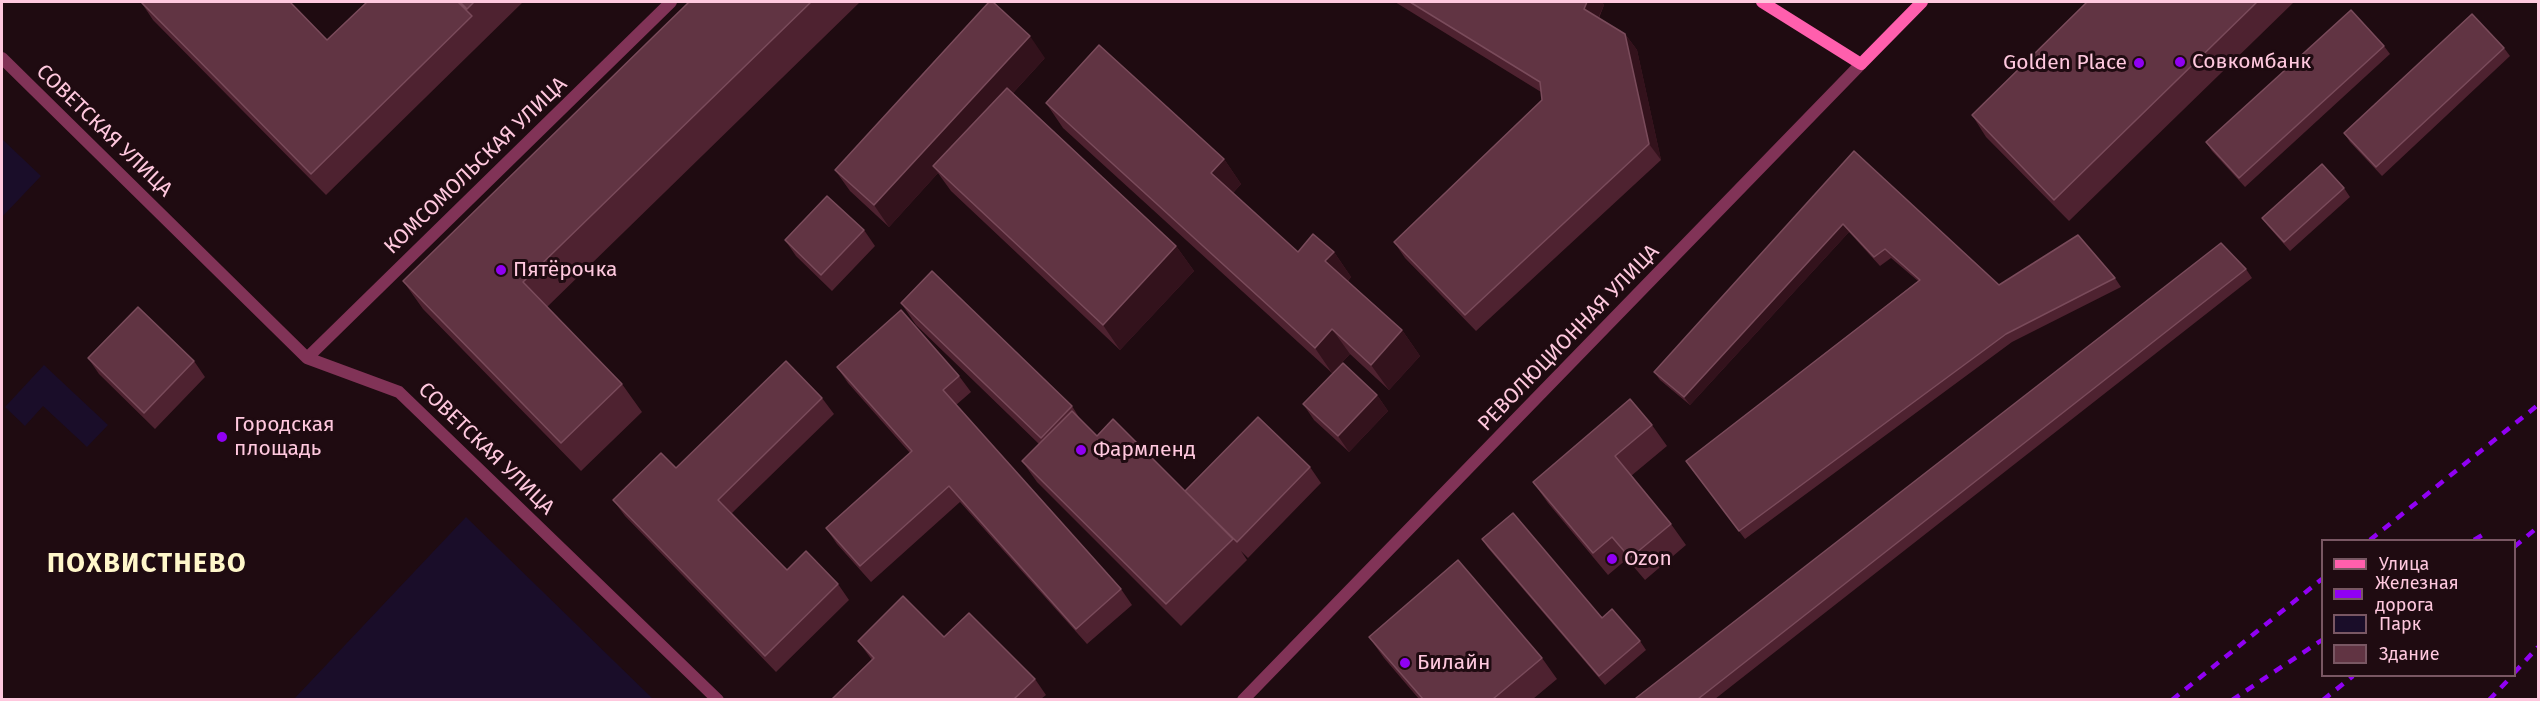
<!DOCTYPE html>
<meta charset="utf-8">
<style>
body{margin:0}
#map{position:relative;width:2540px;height:701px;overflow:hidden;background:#1f0b11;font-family:"Fira Sans",sans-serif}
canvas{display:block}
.frame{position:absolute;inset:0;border:3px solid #ffc8de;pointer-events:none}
.legend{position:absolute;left:2321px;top:539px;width:195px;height:138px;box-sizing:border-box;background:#1f0b11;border:2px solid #795763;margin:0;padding:8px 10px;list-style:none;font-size:18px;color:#ffc8de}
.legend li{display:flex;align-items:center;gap:12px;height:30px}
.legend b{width:30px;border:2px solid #795763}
</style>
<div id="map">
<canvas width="2540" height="701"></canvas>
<div class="frame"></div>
<ul class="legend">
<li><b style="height:8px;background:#ff5fad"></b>Улица</li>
<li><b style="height:8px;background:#9000f3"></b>Железная дорога</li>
<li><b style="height:16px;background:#1a0d29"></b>Парк</li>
<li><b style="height:16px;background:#613443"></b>Здание</li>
</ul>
</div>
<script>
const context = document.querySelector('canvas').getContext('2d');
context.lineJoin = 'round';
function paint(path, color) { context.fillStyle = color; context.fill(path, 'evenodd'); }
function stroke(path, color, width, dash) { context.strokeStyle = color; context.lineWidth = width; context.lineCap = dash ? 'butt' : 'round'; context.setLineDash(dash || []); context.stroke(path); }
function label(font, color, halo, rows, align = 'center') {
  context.font = font + ' "Fira Sans",sans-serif'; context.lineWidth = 6; context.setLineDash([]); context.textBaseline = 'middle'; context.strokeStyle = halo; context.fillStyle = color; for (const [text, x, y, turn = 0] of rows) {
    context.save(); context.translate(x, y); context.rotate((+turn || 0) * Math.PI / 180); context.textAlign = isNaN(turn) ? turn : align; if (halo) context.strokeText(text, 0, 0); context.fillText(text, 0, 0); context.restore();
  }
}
paint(new Path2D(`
 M2,139L41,176L2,217Z
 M44,365L108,425L87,447L43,406L25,426L5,407Z
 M466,517L653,699H294Z`), '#1a0d29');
stroke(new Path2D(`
 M2,58L307,358L399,392L718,700
 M307,358L671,2
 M1243,700L1861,64`), '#813357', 12);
stroke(new Path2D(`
 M1762,2L1861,64L1922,2`), '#ff5fad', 12);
stroke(new Path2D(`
 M2370,540L2538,405
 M2474,540L2484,534
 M2514,547L2538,527
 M2514,673L2538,647
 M2172,700L2322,579
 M2232,700L2322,640
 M2323,700L2353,676
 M2489,700L2512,676`), '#9000f3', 4.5, [9, 8]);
paint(new Path2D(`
 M141,2H290L327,40L367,2H523L326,195L153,20Z
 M689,2H860L547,307L622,384L642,412L581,471L423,309L403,281Z
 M1395,2H1602L1604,5L1599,18L1625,34L1637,50L1661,160L1476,331L1405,258L1394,242L1542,100L1541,92Z
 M2087,2H2294L2069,221L1986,137L1972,115Z
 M2384,46L2390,54L2245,187L2212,151L2206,142Z
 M2504,48L2510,56L2382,176L2350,142L2344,133Z
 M1045,58L1013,93L1176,246L1194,271L1120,350L951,191L938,173L889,227L850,191L835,170Z
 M1046,103L1224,159L1241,184L1233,193L1298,252H1334L1351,277L1348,281L1402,330L1420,356L1389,390L1350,354L1332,373L1063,128Z
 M1854,151L1999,285L2115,278L2121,287L2012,342L1745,539L1686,461L1918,281L1891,258L1880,266L1849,232L1690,405L1660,380L1654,372Z
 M2344,188L2350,197L2290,251L2268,226L2262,218Z
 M864,230L875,246L832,291L796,256L785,240Z
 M2246,269L2252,278L1715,699H1637Z
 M901,303L1072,406L1080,419L1097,436L1185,491L1310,467L1321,483L1248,558L1241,551L1247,560L1181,626L1037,482L1022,461L1039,444L916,325Z
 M88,358L194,361L205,377L155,429L99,374Z
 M837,367L959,376L971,392L956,405L1121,589L1132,605L1087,644L960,502L871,582L837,544L826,528L910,453L848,383Z
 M1377,395L1388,411L1349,452L1314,420L1303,404Z
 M822,398L834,414L732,513L787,570L838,584L849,600L776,672L625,516L613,500L676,468Z
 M1652,425L1667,446L1631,476L1671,524L1686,545L1645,580L1627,559L1608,575L1548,503L1533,482Z
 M1482,539L1640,641L1646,650L1605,685L1488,548Z
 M944,637L1035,679L1046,695L1041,699H832L872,660L858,641Z
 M1369,637L1542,658L1557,679L1533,699H1419L1384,658Z`), '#4e2230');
paint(new Path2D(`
 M1587,2H1602L1604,5L1595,25L1584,9Z
 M1625,34L1637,50L1661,160L1649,144Z
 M1030,36L1045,58L940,172L933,166L938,173L889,227L874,205Z
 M1224,159L1241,184L1228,198L1211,173Z
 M1843,224L1849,232L1690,405L1684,397Z
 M1176,246L1194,271L1120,350L1103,325Z
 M1334,252L1351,277L1343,286L1325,261Z
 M1332,329L1350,354L1332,373L1315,348Z
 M1402,330L1420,356L1389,390L1371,365Z
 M1377,395L1388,411L1349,452L1338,436Z`), '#33121c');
const building = new Path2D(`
 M141,2H290L327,40L367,2H458L472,16L311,174Z
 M460,2H474L467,9Z
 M689,2H811L523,282L622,384L561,443L403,281Z
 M989,2H993L1030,36L874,205L835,170Z
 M1410,2H1587L1584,9L1625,34L1649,144L1465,315L1394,242L1542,100L1540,82Z
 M2087,2H2257L2054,200L1972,115Z
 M2351,10L2384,46L2239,178L2206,142Z
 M2472,14L2504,48L2376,167L2344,133Z
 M1099,45L1224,159L1211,173L1298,252L1313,234L1334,252L1325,261L1402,330L1371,365L1332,329L1315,348L1046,103Z
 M1007,88L1176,246L1103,325L933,166Z
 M1854,151L1999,285L2078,235L2115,278L2006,334L1739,531L1686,461L1920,280L1885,249L1874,257L1843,224L1684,397L1654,372Z
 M2322,164L2344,188L2284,242L2262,218Z
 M827,196L864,230L821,275L785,240Z
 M2221,243L2246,269L1698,699H1638L1636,698Z
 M932,271L1072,406L1041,438L901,303Z
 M138,307L194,361L144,413L88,358Z
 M901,310L959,376L943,390L1121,589L1076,629L949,486L860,566L826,528L912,451L837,367Z
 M786,361L822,398L718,500L787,570L806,551L838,584L765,656L613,500L661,453L676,468Z
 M1343,363L1377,395L1338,436L1303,404Z
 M1630,399L1652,425L1615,456L1671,524L1630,558L1612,537L1593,553L1533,482Z
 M1072,411L1097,436L1113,419L1233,539L1166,604L1022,461Z
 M1258,417L1310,467L1237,542L1185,491Z
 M1513,513L1602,618L1612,609L1640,641L1599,676L1482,539Z
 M1458,560L1542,658L1493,699H1423L1369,637Z
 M903,596L944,637L969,613L1035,679L1014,699H832L874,658L858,641Z`);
paint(building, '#613443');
stroke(building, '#7a4b5b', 1.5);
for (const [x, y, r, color] of [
 [2180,62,6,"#9000f3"],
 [2139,63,6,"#9000f3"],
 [501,270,6,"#9000f3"],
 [222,437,6,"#9000f3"],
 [1081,450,6,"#9000f3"],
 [1612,559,6,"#9000f3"],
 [1405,663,6,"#9000f3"]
]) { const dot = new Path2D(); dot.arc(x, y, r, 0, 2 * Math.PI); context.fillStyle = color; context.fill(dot); stroke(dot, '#1f0b11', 2); }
label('21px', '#ffc8de', '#1f0b11', [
 ["Совкомбанк",2192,62],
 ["Golden Place",2127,63,"right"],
 ["Пятёрочка",513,270],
 ["Городская",234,425],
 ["площадь",234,449],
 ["Фармленд",1093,450],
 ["Ozon",1624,559],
 ["Билайн",1417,663]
], 'left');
label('21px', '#ffc8de', '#1f0b11', [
 ["СОВЕТСКАЯ УЛИЦА",104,131,44],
 ["КОМСОМОЛЬСКАЯ УЛИЦА",476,166,-44],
 ["РЕВОЛЮЦИОННАЯ УЛИЦА",1569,338,-46],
 ["СОВЕТСКАЯ УЛИЦА",486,449,44]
]);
context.letterSpacing = '1.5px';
label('bold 27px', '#fff7ca', '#1f0b11', [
 ["ПОХВИСТНЕВО",147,564]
]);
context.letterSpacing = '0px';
</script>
